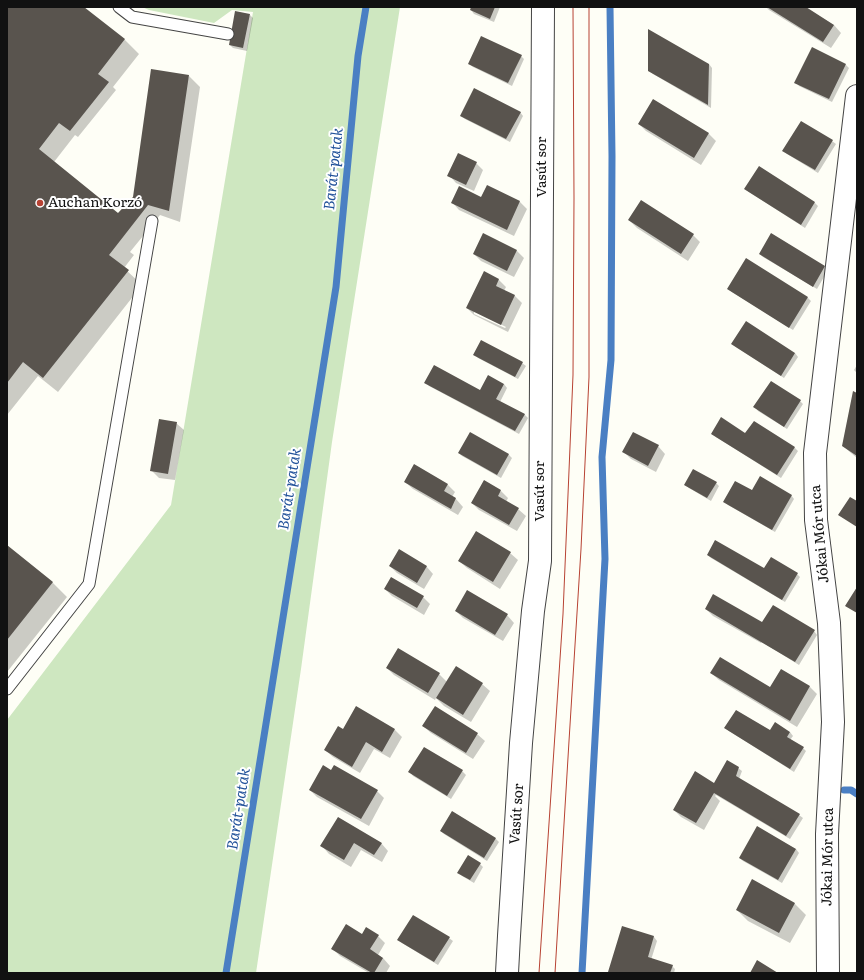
<!DOCTYPE html>
<meta charset="utf-8">
<style>
body{margin:0}
#map{position:relative;width:864px;height:980px;overflow:hidden;background:#fefef6;font-family:Literata,serif}
canvas{display:block}
.frame{position:absolute;inset:0;border:8px solid #111;pointer-events:none}
</style>
<div id="map">
<canvas width="864" height="980"></canvas>
<div class="frame"></div>
</div>
<script>
const context = document.querySelector('canvas').getContext('2d');
context.lineJoin = 'round';
function paint(path, color) { context.fillStyle = color; context.fill(path, 'evenodd'); }
function stroke(path, color, width, dash) { context.strokeStyle = color; context.lineWidth = width; context.lineCap = dash ? 'butt' : 'round'; context.setLineDash(dash || []); context.stroke(path); }
function label(font, color, halo, rows, align = 'center') {
  context.font = font + ' Literata,serif'; context.lineWidth = 4; context.setLineDash([]); context.textBaseline = 'middle'; context.strokeStyle = halo; context.fillStyle = color; for (const [text, x, y, turn = 0] of rows) {
    context.save(); context.translate(x, y); context.rotate((+turn || 0) * Math.PI / 180); context.textAlign = isNaN(turn) ? turn : align; if (halo) context.strokeText(text, 0, 0); context.fillText(text, 0, 0); context.restore();
  }
}
paint(new Path2D(`
 M142,7H400L332,442L301,669L256,973H7V720L171,505L253,12L232,10L214,23L149,10Z`), '#cee7c0');
paint(new Path2D(`
 M7,7H83L125,40L139,54L113,87L116,90L78,137L75,135L54,162L118,215L134,197L189,76L200,87L180,222L160,215L130,252L134,255L124,268L142,285L58,392L38,376L7,415Z
 M472,7H500L494,22L474,14L471,10Z
 M766,7H804L834,25L841,33L831,48L769,10Z
 M250,15L253,18L247,51L233,48L230,45Z
 M521,56L524,59L512,86L473,67L469,64Z
 M709,64L712,68L711,108L653,74L649,71Z
 M846,65L849,68L832,102L799,86L796,82Z
 M520,112L523,116L510,142L465,119L461,116Z
 M639,124L709,134L716,141L701,165L646,131Z
 M832,141L836,144L818,173L787,154L784,151Z
 M476,163L483,170L474,191L456,183L449,175Z
 M759,168L815,203L818,206L805,228L749,192L745,189Z
 M482,198L520,202L527,209L514,236L459,210L452,202Z
 M629,220L693,235L700,242L688,261L637,228Z
 M772,234L825,267L828,270L817,289L763,257L760,254Z
 M517,251L524,258L514,277L481,261L474,254Z
 M746,260L808,298L811,301L793,330L732,292L728,289Z
 M484,273L499,280L506,287L504,291L515,296L522,303L508,332L474,315L467,308ZM474,311L506,327L505,328L474,314Z
 M732,344L795,353L798,357L784,378L736,347Z
 M475,354L522,363L526,366L518,379L478,358Z
 M857,365V373L854,370Z
 M426,382L480,391L504,384L507,388L500,402L524,414L528,418L519,434L429,386Z
 M857,395V458L851,453L843,446Z
 M800,401L803,404L787,429L758,411L755,407Z
 M754,422L795,448L798,451L781,478L716,437L746,434Z
 M176,423L184,430L175,480L159,478L151,470Z
 M470,433L509,455L512,458L501,478L462,456L459,453Z
 M658,446L665,454L656,472L631,459L624,452Z
 M414,466L448,485L455,492L452,497L456,499L463,507L458,515L413,489L405,482Z
 M716,483L719,486L711,501L689,488L685,485Z
 M501,491L508,498L506,502L518,509L526,516L517,531L479,510L472,503Z
 M752,491L791,495L794,499L775,532L728,505L725,502Z
 M7,547L52,582L67,597L7,672Z
 M510,553L518,560L500,589L467,568L459,561Z
 M708,555L764,570L797,574L800,577L785,602L711,558Z
 M390,566H426L433,574L424,589L397,573Z
 M385,589L423,597L430,604L424,615L392,596Z
 M706,609L762,624L814,631L817,635L799,665L762,642L761,643L713,616Z
 M456,611L507,615L514,623L503,641L463,618Z
 M387,668L439,674L447,682L482,684L490,691L471,722L444,706L436,698L435,700L394,675Z
 M782,670L810,687L817,694L797,727L719,680L711,673L770,689Z
 M357,708L395,730L402,737L390,758L374,749L360,773L333,757L325,750L343,730Z
 M423,726L477,734L485,741L473,759L431,733Z
 M726,728L770,732H790L793,736L790,740L803,748L806,751L794,772L729,731Z
 M738,768L742,771L739,779L799,815L803,818L790,839L716,795L715,796L720,801L704,830L681,817L674,810Z
 M331,771L377,791L384,798L369,826L317,797L310,790Z
 M462,771L466,775L451,799L413,776L410,772Z
 M453,812L496,839L499,842L487,861L444,834L441,831Z
 M338,818L381,843L388,851L382,862L361,850L351,867L329,854L322,846Z
 M757,828L796,849L799,853L782,883L743,861L740,858Z
 M480,864L483,867L474,883L462,876L459,872Z
 M753,881L795,904L806,915L790,943L748,921L737,910Z
 M623,927L654,937L657,941L651,960L672,966L675,969L674,973H611L609,971Z
 M378,936L385,943L378,955L383,958L390,966L386,973H369L340,956L332,948Z
 M449,938L453,941L438,965L402,943L399,940Z`), '#0003');
stroke(new Path2D(`
 M844,790H851L857,794
 M226,973L336,287L358,56L366,7
 M582,973L605,559L602,457L611,360L612,156L610,7`), '#4a7fc3', 7);
paint(new Path2D(`
 M7,7H84L125,39L98,74L109,82L70,131L59,123L39,149L118,213L133,197L151,69L189,75L169,211L148,205L109,255L129,270L43,378L23,362L7,383Z
 M471,7H495L490,19L470,10Z
 M767,7H806L834,25L823,42Z
 M235,11L250,14L243,48L229,45Z
 M648,29L709,64L708,105L648,71Z
 M481,36L522,55L508,83L468,64Z
 M812,47L846,64L829,99L794,83Z
 M474,88L521,112L506,139L460,116Z
 M653,99L709,133L694,158L638,124Z
 M801,121L833,140L815,170L782,151Z
 M458,153L477,162L466,185L447,176Z
 M759,166L815,202L801,225L744,189Z
 M487,185L520,201L507,230L451,203L459,186L481,197Z
 M641,200L694,234L681,254L628,220Z
 M483,233L517,250L507,271L473,254Z
 M771,233L825,266L813,287L759,254Z
 M746,258L808,297L789,328L727,289Z
 M484,271L499,279L496,286L515,295L501,325L466,308Z
 M746,321L795,353L781,376L731,344Z
 M481,340L523,362L515,377L473,355Z
 M434,365L480,390L488,375L504,384L496,399L525,414L515,431L424,383Z
 M771,381L801,400L784,427L753,407Z
 M853,391L857,393V456L842,446Z
 M721,417L745,433L754,421L795,447L777,475L711,434Z
 M159,419L177,422L168,474L150,471Z
 M470,432L509,454L497,475L458,453Z
 M633,432L659,445L648,466L622,452Z
 M414,464L448,484L444,491L456,498L451,509L404,482Z
 M693,469L717,482L707,498L684,485Z
 M760,476L792,495L772,530L723,502L735,481L752,490Z
 M484,480L501,490L498,496L519,508L509,525L471,503Z
 M850,497L857,501V527L838,515Z
 M476,531L511,552L493,582L458,561Z
 M715,540L764,568L771,557L798,573L782,600L707,555Z
 M7,545L53,582L7,640Z
 M399,549L427,566L417,583L389,566Z
 M391,577L424,596L417,608L384,589Z
 M857,587V613L845,606Z
 M467,590L508,614L495,635L455,611Z
 M713,594L762,622L773,605L815,630L795,662L705,609Z
 M398,648L440,673L428,693L386,668Z
 M720,657L770,687L781,669L810,686L790,721L710,673Z
 M456,666L483,683L463,715L436,698Z
 M356,706L395,729L382,752L366,742L352,767L324,750L338,726L343,729Z
 M435,706L478,733L466,753L422,726Z
 M736,710L770,730L775,722L790,732L787,737L804,747L790,769L724,728Z
 M424,747L463,770L447,796L408,772Z
 M727,760L739,767L736,776L800,814L786,836L714,793L696,823L673,810L695,771L714,783Z
 M323,765L331,770L334,765L378,790L361,819L309,790Z
 M452,811L496,838L484,858L440,831Z
 M338,817L382,843L374,855L354,843L344,860L320,846Z
 M757,826L796,849L778,880L739,858Z
 M468,855L481,863L470,880L457,873Z
 M752,879L795,903L779,933L736,910Z
 M413,915L450,937L434,962L397,940Z
 M346,924L362,934L366,927L379,935L370,949L383,958L374,973H372L331,949Z
 M622,926L654,936L648,957L673,965L670,973H612L608,972Z
 M757,960L778,973H750Z`), '#59544e');
const service = new Path2D(`
 M119,7L132,17L228,34
 M7,689L89,584L152,221`);
const minor = new Path2D(`
 M507,973L509,936L521,743L533,611L540,561L543,7
 M828,973L827,834L833,722L829,623L816,520L815,453L857,96`);
stroke(service, '#444', 13);
stroke(minor, '#444', 24);
stroke(service, '#fff', 11);
stroke(minor, '#fff', 22);
stroke(new Path2D(`
 M539,973L563,614L573,375L574,198L573,7
 M555,973L569,741L581,549L589,377V7`), '#b74233', 1);
for (const [x, y, r, color] of [
 [40,203,4,"#b74233"]
]) { const dot = new Path2D(); dot.arc(x, y, r, 0, 2 * Math.PI); context.fillStyle = color; context.fill(dot); stroke(dot, '#fff', 1.5); }
label('14px', '#111', '#fff', [
 ["Vasút sor",542,167,-90],
 ["Vasút sor",540,491,-90],
 ["Jókai Mór utca",820,534,-95],
 ["Vasút sor",517,814,-86],
 ["Jókai Mór utca",828,857,-89]
]);
label('14px', '#111', '#fff', [
 ["Auchan Korzó",48,203]
], 'left');
label('italic 15px', '#22529a', '#fff', [
 ["Barát-patak",334,169,-84],
 ["Barát-patak",290,489,-81],
 ["Barát-patak",239,809,-81]
]);
</script>
